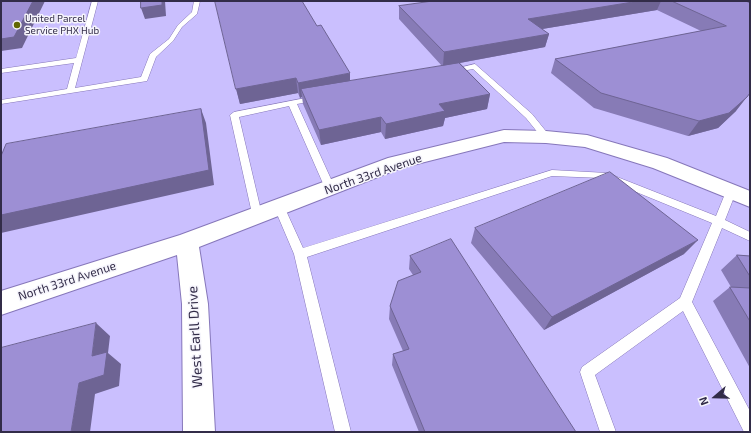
<!DOCTYPE html>
<style>
body{margin:0}
#map{position:relative;width:751px;height:433px;overflow:hidden;background:#d6cefa;font-family:"Exo 2",sans-serif}
canvas{display:block}
.frame{position:absolute;inset:0;border:2px solid #322c48;pointer-events:none}
.north{position:absolute;left:695px;top:377px;width:40px;height:40px;-webkit-text-stroke:3px #f6f5fc;paint-order:stroke;rotate:250deg;font-size:11px;font-weight:700;line-height:16px;text-align:center;color:#322c48}
.north::after{content:'';display:block;margin:auto;width:14px;height:18px;background:#322c48;clip-path:polygon(50% 0,100% 100%,50% 72%,0 100%)}
</style>
<div id="map">
<canvas width="751" height="433"></canvas>
<div class="frame"></div>
<div class="north">N</div>
</div>
<script>
const context = document.querySelector('canvas').getContext('2d');
context.lineJoin = 'round';
function paint(path, color) { context.fillStyle = color; context.fill(path, 'evenodd'); }
function stroke(path, color, width, dash) { context.strokeStyle = color; context.lineWidth = width; context.lineCap = dash ? 'butt' : 'round'; context.setLineDash(dash || []); context.stroke(path); }
function label(font, color, halo, rows, align = 'center') {
  context.font = font + ' "Exo 2",sans-serif'; context.lineWidth = 3; context.setLineDash([]); context.textBaseline = 'middle'; context.strokeStyle = halo; context.fillStyle = color; for (const [text, x, y, turn = 0] of rows) {
    context.save(); context.translate(x, y); context.rotate((+turn || 0) * Math.PI / 180); context.textAlign = isNaN(turn) ? turn : align; if (halo) context.strokeText(text, 0, 0); context.fillText(text, 0, 0); context.restore();
  }
}
paint(new Path2D(`
 M1,1H750V432H1Z`), '#cabffe');
const lane = new Path2D(`
 M92,1H98L75,88L141,77L150,54L169,39L178,25L192,12L194,1H200L197,14L182,27L173,41L156,57L147,81L1,104V100L67,89L74,63L1,73V69L76,58Z
 M475,64L532,114L549,135V139H543L526,118L473,69L450,73L446,71Z
 M316,96L320,98L319,100L297,104L335,188L330,192L325,188L289,106L239,117L262,215L261,218H253L230,115L234,112Z
 M552,170L607,173L716,216L727,189H735L736,192L725,220L750,232V241L722,228L692,302L750,411V432H744L683,311L595,375L616,432H600L580,372L582,367L680,298L712,223L602,178L552,176L307,257L351,432H335L294,254L274,207L275,204H283L303,248Z`);
const street = new Path2D(`
 M504,130L546,131L587,135L667,158L750,191V207L653,168L585,147L546,143L504,142L401,168L199,247L208,304L215,432H183L182,304L177,255L1,315V291L180,235L388,158Z`);
stroke(lane, '#8677ba', 1);
stroke(street, '#8677ba', 2);
paint(lane, '#fff');
paint(street, '#fff');
paint(new Path2D(`
 M215,1L350,81L442,66L399,19V6L433,1H750L749,2L736,111L718,128L688,136L594,108L551,73L555,59L701,31L657,10L542,29L549,34L545,47L460,63L490,94L487,109L445,118L443,126L385,139L381,132L321,145L303,104L302,97L300,98L298,93L240,104Z
 M475,228L684,254L544,330L471,243Z
 M737,255L750,256V368L713,301L730,287H731L721,270Z
 M410,256L576,432H419L392,365L393,354L403,351L389,319L390,306L413,275L409,269Z`), '#877bb6');
paint(new Path2D(`
 M33,1H45L22,48L1,51V39Z
 M162,1H165L166,16L145,19L141,8Z
 M639,1H661L657,10L524,32L528,19Z
 M549,34L545,47L443,66L444,52Z
 M350,73V87L301,89L302,97L300,98L298,83Z
 M296,78L298,93L240,104L236,89Z
 M750,93L736,111L718,128L688,136L699,121Z
 M490,94L487,109L445,118L443,126L385,139L386,124L439,104Z
 M201,109L206,123L214,185L1,233V215Z
 M381,117V132L321,145L319,130Z
 M698,240L684,254L544,330L552,317Z
 M96,323L110,336L108,353L121,364L119,386L95,394L90,432H71L79,383L92,356Z`), '#6e6494');
const building = new Path2D(`
 M1,1H33L14,37L1,39Z
 M141,1H162V5L141,8Z
 M215,1H302L317,26L321,25L350,73L298,83L296,78L236,89Z
 M433,1H639L528,19L549,34L444,52L399,6Z
 M672,1H746L750,3V93L747,97L729,113L699,121L601,93L555,59L726,26Z
 M459,63L490,94L439,104L445,111L386,124L381,117L319,130L301,89Z
 M201,109L209,170L1,215V156L6,144Z
 M610,172L698,240L552,317L475,228Z
 M451,239L576,432H425L393,354L409,349L390,306L398,281L421,272L410,256Z
 M737,255L750,256V276Z
 M730,287L750,288V321Z
 M96,323L92,356L107,352L104,375L79,383L71,432H1V348Z`);
paint(building, '#9d8fd4');
stroke(building, '#6e6494', 1);
for (const [x, y, r, color] of [
 [17,25,4,"#626704"]
]) { const dot = new Path2D(); dot.arc(x, y, r, 0, 2 * Math.PI); context.fillStyle = color; context.fill(dot); stroke(dot, '#f6f5fc', 1.5); }
label('10px', '#322c48', '#f6f5fc', [
 ["United Parcel",25,19],
 ["Service PHX Hub",25,31]
], 'left');
label('12px', '#322c48', '#f6f5fc', [
 ["North 33rd Avenue",373,174,-19],
 ["North 33rd Avenue",67,281,-18]
]);
label('14px', '#322c48', '#f6f5fc', [
 ["West Earll Drive",195,337,-93]
]);
</script>
